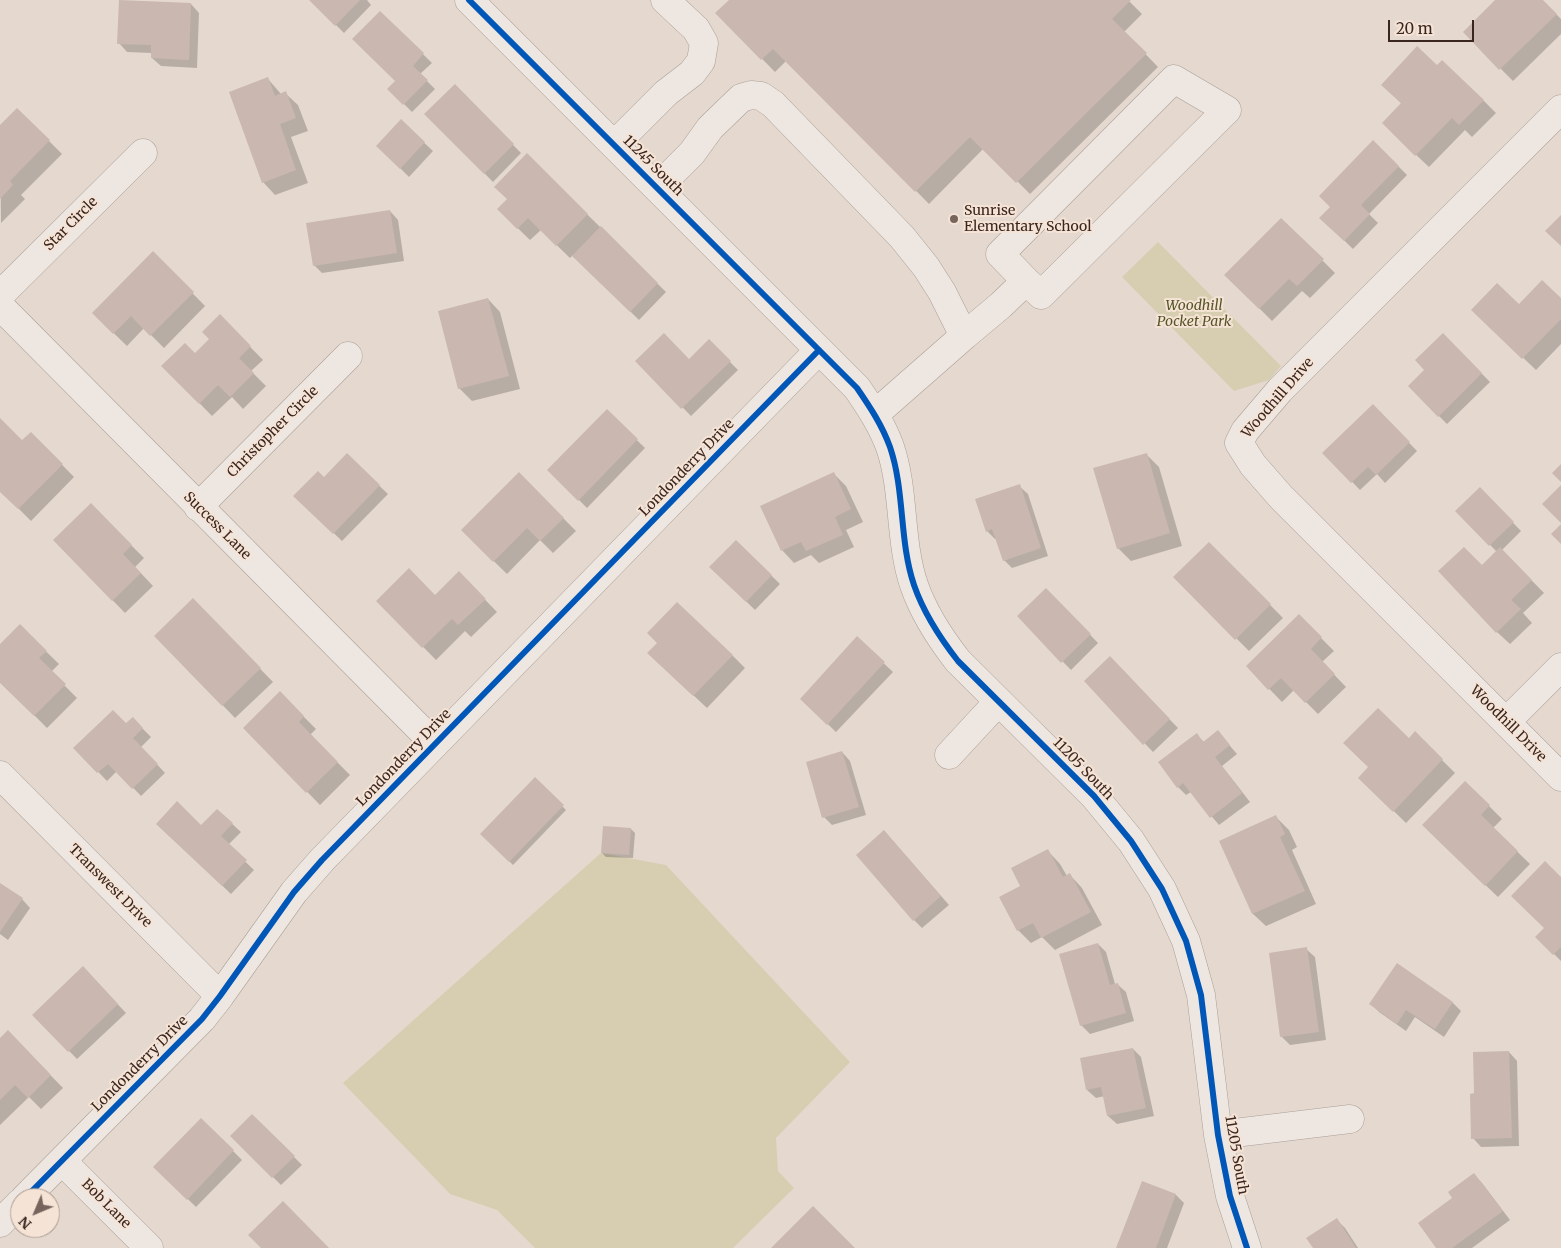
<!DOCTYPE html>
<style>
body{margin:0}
#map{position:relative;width:1561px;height:1248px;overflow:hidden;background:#e5d9cf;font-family:Merriweather,serif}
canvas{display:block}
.north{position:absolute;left:10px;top:1188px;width:50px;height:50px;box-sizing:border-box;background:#f5e4d6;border:1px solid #aa988d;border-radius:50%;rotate:225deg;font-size:14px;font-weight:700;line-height:20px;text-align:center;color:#3a251f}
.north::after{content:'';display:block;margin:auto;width:18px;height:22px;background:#76645d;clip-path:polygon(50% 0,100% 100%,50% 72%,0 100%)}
.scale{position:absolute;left:1388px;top:20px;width:86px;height:22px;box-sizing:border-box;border:2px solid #3a251f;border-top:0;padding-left:6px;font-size:15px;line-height:18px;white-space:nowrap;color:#3a251f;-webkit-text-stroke:4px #f5e4d6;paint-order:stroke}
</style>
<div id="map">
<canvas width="1561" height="1248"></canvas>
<div class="north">N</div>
<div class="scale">20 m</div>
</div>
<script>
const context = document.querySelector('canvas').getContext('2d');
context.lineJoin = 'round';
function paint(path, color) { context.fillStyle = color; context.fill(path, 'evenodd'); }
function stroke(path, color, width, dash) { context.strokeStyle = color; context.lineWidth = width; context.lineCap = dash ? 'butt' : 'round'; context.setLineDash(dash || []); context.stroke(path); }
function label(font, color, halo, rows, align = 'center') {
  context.font = font + ' Merriweather,serif'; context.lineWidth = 4; context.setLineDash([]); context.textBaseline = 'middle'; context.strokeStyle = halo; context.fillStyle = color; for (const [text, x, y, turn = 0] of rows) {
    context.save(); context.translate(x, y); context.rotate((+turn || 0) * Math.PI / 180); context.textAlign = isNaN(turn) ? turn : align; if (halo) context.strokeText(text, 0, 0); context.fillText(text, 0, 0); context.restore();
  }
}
paint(new Path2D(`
 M1158,242L1281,366L1269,380L1234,391L1122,277Z
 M601,853L666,865L850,1062L776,1138L778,1171L794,1188L733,1248H535L497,1210L450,1194L343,1083Z`), '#d7ceb2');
paint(new Path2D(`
 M311,0H367L371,5L344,33Z
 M730,0H1128L1142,14L1124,32L1158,67L1030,194L984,148L929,204L787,60L775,72L717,13Z
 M1497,0H1542L1561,19V34L1513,81L1464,32Z
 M191,4L199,13L197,68L161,66L152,58V53L127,52L119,43Z
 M381,13L432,63L420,74L435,89L412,112L389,89L397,81Z
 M1437,67L1483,100L1496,113L1472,137L1465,130L1429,167L1396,136L1402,104L1382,85Z
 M268,79L281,94L285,93L298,105L308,131L291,137L308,183L275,195L263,182Z
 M455,86L521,153L493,182L426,114Z
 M17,109L62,154L21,195L25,199L1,223L0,127Z
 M401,121L433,151L409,177L378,146Z
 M1373,141L1407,175L1369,214L1378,223L1353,249L1321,218L1331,207Z
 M527,155L666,292L639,320L573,255L570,258L541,230L530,240L498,209L508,199Z
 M390,211L398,220L404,261L322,273L314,265Z
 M1281,219L1335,273L1310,298L1302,291L1272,321L1226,275Z
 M153,253L205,306L164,348L144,328L127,346L93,313Z
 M488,299L500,312L520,389L472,401L459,388Z
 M1561,300V344L1536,370L1473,310L1519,306Z
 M220,316L263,360L251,371L266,386L243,409L232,397L212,416L163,366L195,355L211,339Z
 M1443,334L1490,382L1447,424L1409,386L1426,370Z
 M709,341L738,370L691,416L637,361L689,360Z
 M1373,406L1417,451L1385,483L1377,474L1360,490L1324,453Z
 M607,411L645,448L587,508L549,470Z
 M0,420L22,442L31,433L74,477L31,521L0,490Z
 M1146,454L1159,467L1182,546L1131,561L1118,548Z
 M347,455L388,494L342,541L295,496L324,479Z
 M833,473L846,486L863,522L846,530L854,547L819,563L811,555L794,563L782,550Z
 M519,474L576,531L553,553L540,540L507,574L462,530Z
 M1019,486L1028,494L1048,556L1012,568L1004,560L997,539H995L987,531Z
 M1480,489L1521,531L1502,550L1544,593L1523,613L1532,623L1510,644L1497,632L1482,567L1497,552L1457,511Z
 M91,505L144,558L135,567L153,586L125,613L54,540Z
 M736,541L780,584L755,610L711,567Z
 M1209,543L1283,618L1249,651L1175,577Z
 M459,573L497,612L471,637L465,631L436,660L378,601L435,596Z
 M1046,589L1098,643L1071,670L1018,616Z
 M193,600L273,682L235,718L156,636Z
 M1299,616L1334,651L1322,662L1346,687L1318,714L1294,690L1282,702L1247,666Z
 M20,626L59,664L51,672L77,698L47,728L0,681V646Z
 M857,638L893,672L836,732L810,707Z
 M658,643L732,655L745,668L707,708L661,665Z
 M1110,658L1178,728L1153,752L1085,681Z
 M280,693L316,729L310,735L350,775L320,805L245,728Z
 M132,718L151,737L141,747L165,773L141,796L117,771L107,781L75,748L126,725Z
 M1218,732L1237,754L1222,766L1250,802L1219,825L1191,792L1186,795L1178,787L1197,735L1204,742Z
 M1415,733L1455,773L1406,823L1360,778L1409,739Z
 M842,752L850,761L866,815L832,825L824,817Z
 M535,779L566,810L513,865L482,834Z
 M1465,782L1502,819L1493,828L1530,864L1498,897L1436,838Z
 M217,810L241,832L228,845L254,870L231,894L166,832L201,826Z
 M1276,817L1289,830L1297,847L1292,850L1316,904L1266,926L1253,914L1221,842Z
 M604,828L631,829L635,833L633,858L606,857L602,853Z
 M892,840L949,905L922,928L914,920Z
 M1048,851L1060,864L1067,876L1070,875L1082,888L1102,925L1055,950L1042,937L1031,943L1018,930L1022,886Z
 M1561,878V961L1537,937L1545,928Z
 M0,884L22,899L30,908L8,940L0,934Z
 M1098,944L1106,952L1115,984H1117L1126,992L1134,1021L1090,1034L1082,1026L1061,955Z
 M1306,949L1315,957L1326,1040L1290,1045L1282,1037Z
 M1397,965L1453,1003L1461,1011L1444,1037L1415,1017L1406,1031L1379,1012L1371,1004Z
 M91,976L126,1013L77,1059L34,1015Z
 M0,1040L21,1045L63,1088L41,1109L29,1097L0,1125Z
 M1133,1049L1141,1057L1154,1116L1117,1124L1108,1116L1105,1096L1096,1098L1087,1090Z
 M1509,1052L1517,1061L1519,1146L1481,1147L1473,1138L1475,1095Z
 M252,1115L302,1165L281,1185L232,1136Z
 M201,1119L242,1160L196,1207L155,1167Z
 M1474,1174L1482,1183L1510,1220L1472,1248H1438L1454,1199Z
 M1143,1182L1176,1195L1184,1203L1167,1248H1118Z
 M1337,1220L1345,1228L1358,1248H1314Z`), '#0003');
paint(new Path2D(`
 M119,0L191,3L189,60L151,58V45L117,44Z
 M309,0H360L335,26Z
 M729,0H1131L1112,19L1147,53L1016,183L970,137L915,192L773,49L761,60L715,13Z
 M1495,0H1543L1557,14L1499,70L1463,32Z
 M380,11L424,53L413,66L428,80L403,105L387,89L395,81L352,39Z
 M1417,46L1437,65L1442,60L1484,100L1459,125L1452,118L1415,156L1382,123L1401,103L1381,85Z
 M268,77L275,96L286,91L296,118L280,124L296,170L262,183L229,92Z
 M455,84L514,144L484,174L424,114Z
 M17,108L50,140L10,181L13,185L0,199V125Z
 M401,119L425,142L400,169L376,146Z
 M1373,140L1399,166L1361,205L1370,214L1344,241L1319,218L1330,207L1319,196Z
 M527,153L588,214L556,246L528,218L517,229L497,209L507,199L494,187Z
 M390,210L397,253L313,266L306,223Z
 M1561,215V246L1545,231Z
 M1281,218L1324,259L1297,286L1289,279L1259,309L1224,275Z
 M601,226L658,283L630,312L572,256Z
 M153,251L194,292L150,336L131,316L113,334L92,313Z
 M1542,280L1561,298V319L1522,359L1471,310L1497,283L1519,304Z
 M488,298L509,376L458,389L438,311Z
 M220,314L251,346L239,358L254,373L230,397L218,385L199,404L161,366L185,343L195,353L209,339L202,332Z
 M664,333L689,359L709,339L731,361L681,409L635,361Z
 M1443,333L1482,373L1438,417L1408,386L1424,370L1415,360Z
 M1373,404L1410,442L1376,475L1368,467L1351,483L1322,453Z
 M607,409L638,439L578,501L547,470Z
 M0,418L22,440L31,432L63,464L18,509L0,492Z
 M347,453L380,485L333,534L293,496L318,471L324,477Z
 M1147,453L1170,533L1117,549L1093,468Z
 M1561,464V482L1552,473Z
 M519,472L564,518L540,541L527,528L493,562L461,530Z
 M834,472L851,509L835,517L843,535L806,551L801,542L781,551L760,506Z
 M1020,484L1041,548L1003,561L992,529L986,532L975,499Z
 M1561,485V523L1542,504Z
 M1480,487L1514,522L1489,546L1455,511Z
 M91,503L132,545L123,554L141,573L112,601L53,540Z
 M1561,524V544L1551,534Z
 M736,540L772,575L746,602L709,567Z
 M1209,542L1271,604L1235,640L1173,577Z
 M1464,547L1482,565L1500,547L1532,580L1511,600L1521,609L1496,633L1438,571Z
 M409,568L435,595L459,571L486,599L458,625L452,619L422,648L376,601Z
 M1046,588L1091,634L1061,663L1017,616Z
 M193,598L261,668L222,706L154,636Z
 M677,602L733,655L693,696L647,653L657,643L647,633Z
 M1299,614L1322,637L1311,649L1335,674L1305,703L1281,678L1268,690L1246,666Z
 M20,624L47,651L39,658L66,684L34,716L0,683V644Z
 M857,636L885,662L827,725L800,699Z
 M1110,656L1170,719L1143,745L1084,681Z
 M280,691L304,716L299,722L338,762L306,793L243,728Z
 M1378,708L1409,738L1415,731L1443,759L1393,812L1358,778L1368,767L1343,743Z
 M113,710L126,723L133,717L143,728L133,738L158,764L132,789L108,764L97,773L73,748Z
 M1218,730L1230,745L1215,757L1242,793L1210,818L1183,783L1177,788L1158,762L1197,733L1203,742Z
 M842,751L859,807L822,818L806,762Z
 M535,777L564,805L509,862L480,834Z
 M1465,781L1490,805L1481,815L1518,851L1485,886L1422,825Z
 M177,801L201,825L217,809L233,823L221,836L247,860L222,886L156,824Z
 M1276,815L1285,834L1280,837L1305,891L1252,914L1219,841Z
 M603,826L631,828L629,855L601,853Z
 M884,830L941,896L913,921L856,855Z
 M1048,849L1063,877L1070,873L1091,912L1041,938L1033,923L1017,931L999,897L1020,886L1011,868Z
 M1545,861L1561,877V947L1553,955L1535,937L1544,928L1511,896Z
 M0,883L23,898L0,932Z
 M1098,943L1110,985L1118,983L1126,1013L1080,1026L1059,954Z
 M1307,947L1319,1032L1280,1037L1269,953Z
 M1397,963L1453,1002L1435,1029L1406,1010L1397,1024L1369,1004Z
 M83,966L118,1004L68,1052L32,1015Z
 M8,1030L51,1075L28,1098L15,1085L0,1100V1038Z
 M1133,1048L1146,1108L1107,1116L1101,1087L1086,1090L1080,1058Z
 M1509,1051L1512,1138L1471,1139L1470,1094L1474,1093L1473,1052Z
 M252,1114L295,1156L272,1178L230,1136Z
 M201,1118L234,1150L187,1200L153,1167Z
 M1474,1173L1503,1211L1452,1248H1436L1418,1223L1452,1198L1448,1192Z
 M1142,1181L1176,1194L1156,1248H1116Z
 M283,1201L329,1248H261L248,1235Z
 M813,1206L855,1248H771Z
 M1337,1218L1356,1248H1313L1306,1238Z`), '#c9b7b0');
const minor = new Path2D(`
 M469,0L857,388C870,407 882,425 890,447C905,491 899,541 914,585C924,614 940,638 958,661L1094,796L1131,841L1162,889L1186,941L1201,995L1218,1135L1230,1196L1247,1248
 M1561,109L1280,390L1245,431L1239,443L1253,465L1281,497L1561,777
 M614,145L666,93L692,73L701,61L704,43L696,29L665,0
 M657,188L692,153L710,128L741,98L751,95L761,96L773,104L902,237L926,267L942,292L964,336L875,414
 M0,295L143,153
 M0,306L435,744
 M964,336L1001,305L1026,281L1041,295L1227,110L1174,79L1000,254L1026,281
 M198,507L348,356
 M1506,722L1561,667
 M949,755L998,702
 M0,775L220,996
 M1218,1135L1350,1119
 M62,1161L149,1248
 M25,1198L202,1019L220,996L294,892L322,860L819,350
 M0,1223L20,1203`);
stroke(minor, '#aa9f98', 29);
stroke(minor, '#eee6e0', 28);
stroke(new Path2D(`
 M469,0L857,388C870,407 882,425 890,447C905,491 899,541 914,585C924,614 940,638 958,661L1094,796L1131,841L1162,889L1186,941L1201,995L1218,1135L1230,1196L1247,1248
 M25,1198L202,1019L220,996L294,892L322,860L819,350`), '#0057b8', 6);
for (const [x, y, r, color] of [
 [954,219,5,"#76645d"]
]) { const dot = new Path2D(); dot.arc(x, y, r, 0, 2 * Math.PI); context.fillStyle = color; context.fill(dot); stroke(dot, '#f5e4d6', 2); }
label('14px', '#3a251f', '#f5e4d6', [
 ["11245 South",653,166,45],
 ["Star Circle",71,224,-45],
 ["Woodhill Drive",1278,398,-49],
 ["Christopher Circle",273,432,-45],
 ["Londonderry Drive",687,468,-46],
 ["Success Lane",217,526,45],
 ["Woodhill Drive",1508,724,45],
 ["Londonderry Drive",404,758,-46],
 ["11205 South",1083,769,46],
 ["Transwest Drive",110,886,45],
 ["Londonderry Drive",140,1064,-45],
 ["11205 South",1236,1155,80],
 ["Bob Lane",106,1204,45]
]);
label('14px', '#3a251f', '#f5e4d6', [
 ["Sunrise",964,211],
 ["Elementary School",964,227]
], 'left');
label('italic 14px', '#565526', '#f5e4d6', [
 ["Woodhill",1194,306],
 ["Pocket Park",1194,322]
]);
</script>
